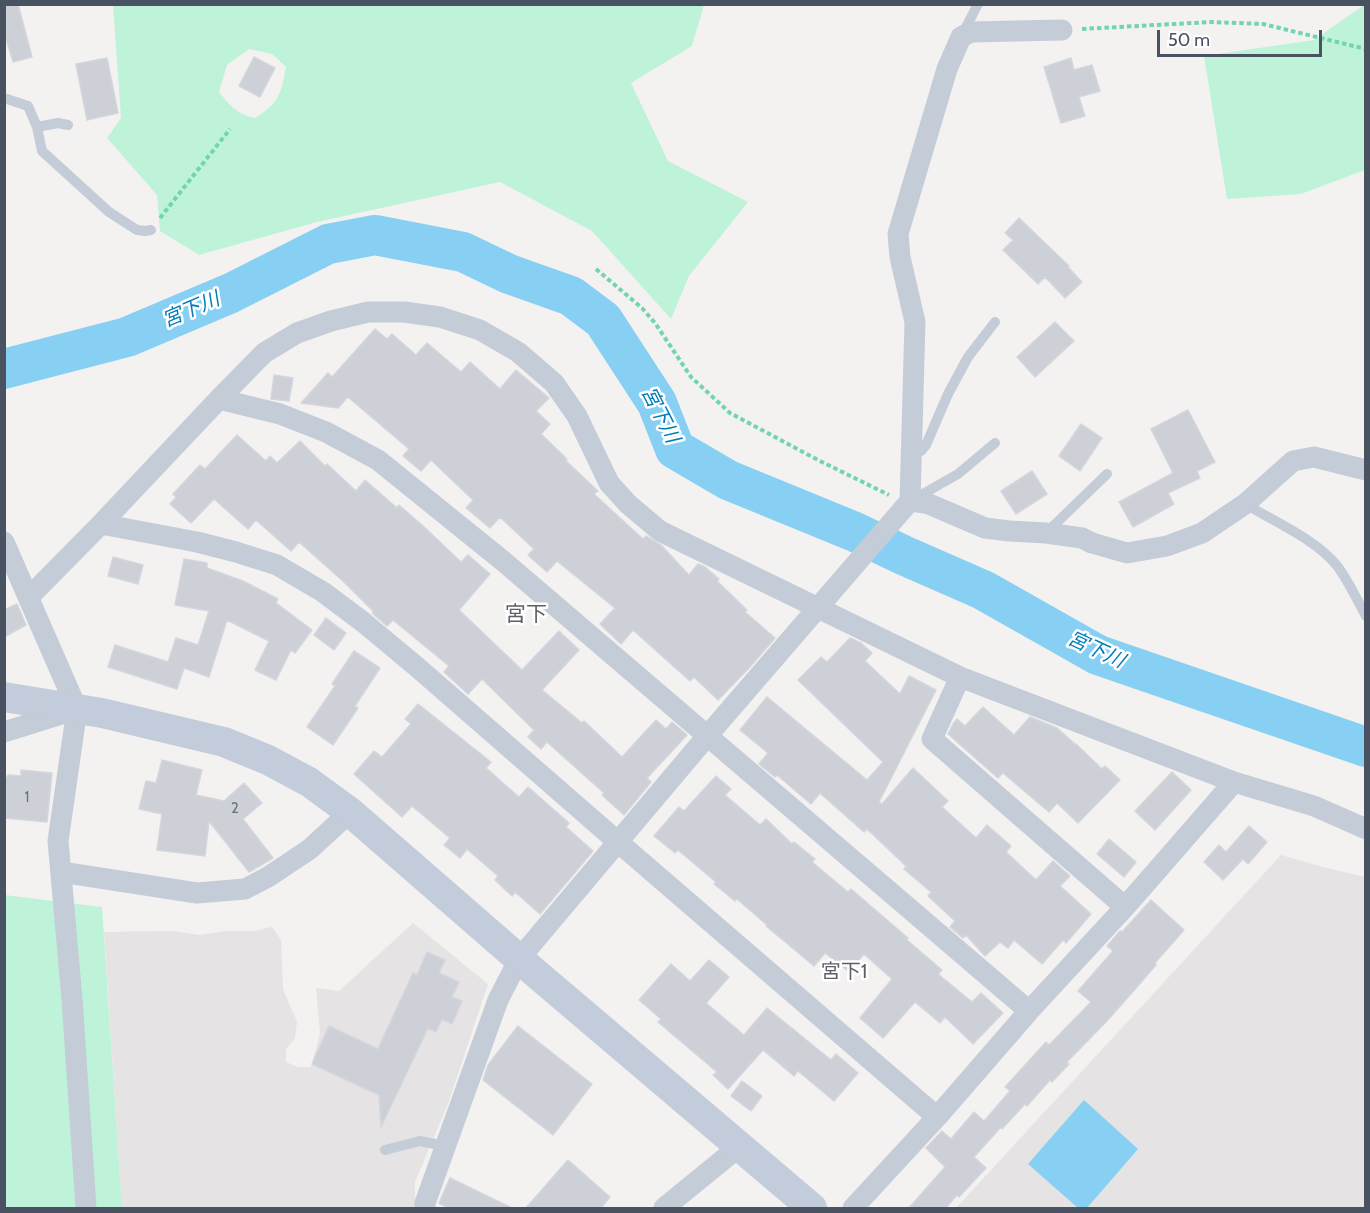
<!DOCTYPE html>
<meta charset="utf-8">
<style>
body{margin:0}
#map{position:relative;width:1370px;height:1213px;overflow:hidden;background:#f4f2f1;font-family:Cabin,sans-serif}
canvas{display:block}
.frame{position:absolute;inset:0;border:6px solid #485261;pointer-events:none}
.scale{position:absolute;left:1157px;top:30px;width:165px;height:27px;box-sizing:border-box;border:3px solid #485261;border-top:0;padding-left:8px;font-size:18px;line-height:21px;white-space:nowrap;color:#485261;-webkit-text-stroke:4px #fff;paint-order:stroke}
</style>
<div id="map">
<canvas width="1370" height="1213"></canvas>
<div class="frame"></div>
<div class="scale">50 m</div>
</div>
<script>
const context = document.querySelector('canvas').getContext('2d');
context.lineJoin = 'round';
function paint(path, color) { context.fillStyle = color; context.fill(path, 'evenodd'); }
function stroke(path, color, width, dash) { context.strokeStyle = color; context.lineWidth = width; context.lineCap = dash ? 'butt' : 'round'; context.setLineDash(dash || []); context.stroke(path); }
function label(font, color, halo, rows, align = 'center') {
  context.font = font + ' Cabin,"Noto Sans JP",sans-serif'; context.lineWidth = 5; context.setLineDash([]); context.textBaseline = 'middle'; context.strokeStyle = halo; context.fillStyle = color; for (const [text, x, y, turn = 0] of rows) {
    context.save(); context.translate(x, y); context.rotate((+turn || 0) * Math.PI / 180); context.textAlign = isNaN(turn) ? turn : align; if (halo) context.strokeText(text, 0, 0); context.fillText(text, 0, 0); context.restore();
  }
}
paint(new Path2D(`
 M1281,855L1323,867L1365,877V1208H956Z
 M413,923L488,984L448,1104L415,1182V1208H122L104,932L171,931L200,935L225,931H254L272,927L281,940L283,989L297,1022L295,1039L286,1049V1062L298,1067H311L320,1034L316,988L339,991Z`), '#e5e3e3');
paint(new Path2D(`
 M113,5H704L692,46L631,83L668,161L748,202L689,276L671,319L592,231L500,182L317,222L199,255L160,231L157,195L107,138L121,118ZM249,49L272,54L286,67C281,94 279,103 255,118C236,114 231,106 219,92L227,65Z
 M1364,5H1366L1365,170L1301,194L1227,199L1204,56L1314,40Z
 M5,895L102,907L122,1208H5Z`), '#bef3d9');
paint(new Path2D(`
 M1084,1100L1138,1149L1087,1208H1078L1028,1164Z`), '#88d0f3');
stroke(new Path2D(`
 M4,369L127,337L231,293L328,244L375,235L463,252L509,274L571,296L603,320L657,403L675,449L728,480L855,532L903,555L983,590L1098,655L1366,747`), '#88d0f3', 40);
const building = new Path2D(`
 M4,4H18L32,57L13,62L4,32Z
 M254,57L275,68L260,97L239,86Z
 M107,58L118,113L87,120L76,64Z
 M1071,58L1074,70L1092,65L1100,91L1079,97L1085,116L1061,123L1044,67Z
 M1019,218L1069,266L1068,267L1082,282L1065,298L1045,277L1038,284L1003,250L1013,240L1005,233Z
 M1055,322L1074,341L1035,377L1017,357Z
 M375,329L387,339L392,334L416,355L427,343L461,372L470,362L500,389L516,370L549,398L536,411L550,424L541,434L567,459L566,461L598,491L594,494L643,539L646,536L661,545L689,575L698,564L705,567L719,579L717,581L747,610L745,612L775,638L749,668L718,700L694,677L690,681L633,630L621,644L600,624L615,608L557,561L547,572L528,555L534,549L500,517L490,528L466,508L473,500L431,460L421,471L403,456L409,449L348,397L338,408L301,403L328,373L332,377Z
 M274,375L293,378L289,401L271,399Z
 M1188,410L1215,462L1197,471L1200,478L1168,493L1174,504L1133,527L1119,502L1173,473L1151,429Z
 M1081,424L1102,438L1080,471L1059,456Z
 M237,435L266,461L270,456L277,463L300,441L325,466L327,464L356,491L365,480L397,508L399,505L422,525L461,562L468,555L490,574L459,610L522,670L559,631L579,650L542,690L582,723L584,721L622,757L656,720L666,729L672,722L687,735L647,778L651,782L624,815L602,795L604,793L547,742L541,749L528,737L534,730L482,679L468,694L444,672L449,666L393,620L387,626L372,613L374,612L345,583L299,542L291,551L256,520L248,529L214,499L191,523L170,504L176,497L173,494L200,465L205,469Z
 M1032,471L1047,494L1016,514L1001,491Z
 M113,557L143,565L138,584L108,576Z
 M184,559L207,563V568L243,581L278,599L276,603L312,630L295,653L291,650L276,680L255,670L269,641L227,620L209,677L184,668L177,689L108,667L115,645L168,662L176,638L198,645L209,611L175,605Z
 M17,604L26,625L4,637V610Z
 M326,618L346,633L334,650L314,635Z
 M850,638L861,643L872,653L865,661L900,694L909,676L936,690L879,802L882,804L913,768L948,801L942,807L976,838L987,825L1011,846L1006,852L1036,880L1053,861L1070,876L1060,886L1091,914L1066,943L1063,940L1042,964L1014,940L1008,948L1000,942L985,956L966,935L963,938L950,927L955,921L928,896L931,892L904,869L906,866L867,829L864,832L820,793L811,804L777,775L775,777L759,764L768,753L740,730L767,697L867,780L883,762L798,680L821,657L827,662Z
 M354,651L380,668L355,706L358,708L333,745L307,727L335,686L332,684Z
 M418,704L491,762L486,768L519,797L528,787L569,823L566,827L593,851L540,914L515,892L512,896L495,880L498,876L467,849L460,858L444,845L450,838L412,806L402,817L354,774L374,751L382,757L411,724L405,719Z
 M983,707L1014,735L1030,717L1057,728L1076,745V744L1102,769L1105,766L1120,780L1078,823L1057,803L1049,812L1003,773L998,778L948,734L953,724L957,719L965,726Z
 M162,760L202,770L196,795L224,801L244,783L262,803L243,819L273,858L249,872L209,821L205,856L157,850L162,814L139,809L146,781L156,783Z
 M21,770L52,773L47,822L4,818V783L8,775L21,776Z
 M1172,772L1191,790L1155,830L1135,811Z
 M716,776L731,789L725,795L760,825L766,819L792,844L794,842L815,859L812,862L848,892L851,889L908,938L907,940L942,970L938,974L972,1002L981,993L1003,1013L973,1044L945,1017L940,1023L915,1002L883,1038L860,1018L892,979L864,954L849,972L825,953L814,966L766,926L767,925L737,899L735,901L714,884L716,882L678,850L675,853L654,836L679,807L684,811Z
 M1249,826L1267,842L1248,864L1243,859L1223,880L1204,862L1219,845L1226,852Z
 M1109,839L1136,862L1124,877L1097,854Z
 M1151,900L1184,930L1155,963L1156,965L1130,995L1106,1022L1067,1062L1069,1064L1052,1082L1050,1080L1027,1106L1025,1104L1002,1129L1001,1127L974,1157L986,1168L959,1197L957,1195L945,1209H908L945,1167L926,1148L942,1131L951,1139L974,1112L984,1121L1010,1091L1005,1087L1016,1075L1046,1042L1049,1045L1091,1002L1078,991L1113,951L1107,946L1120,931L1122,932Z
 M427,952L445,960L439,973L459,982L452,997L462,1001L452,1024L442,1019L436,1032L428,1028L381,1127L379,1095L312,1064L329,1026L378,1049L413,973L417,975Z
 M709,960L729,977L706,1003L744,1035L767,1008L831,1060L836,1054L858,1073L834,1101L798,1071L794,1076L763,1050L728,1089L713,1075L717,1072L658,1022L661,1019L639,1000L671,964L690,981Z
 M518,1026L592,1084L553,1135L483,1080L488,1065Z
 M742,1081L762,1096L751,1111L731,1096Z
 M568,1160L610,1197L600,1209H525Z
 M450,1178L514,1209H450L439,1203Z`);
paint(building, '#cdd0d7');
stroke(building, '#d5d6dd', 1.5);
stroke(new Path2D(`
 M1082,29L1211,22L1263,24L1366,49
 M160,218L230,129
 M596,269L642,308L655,323L691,377L730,413L818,460L889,495`), '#73d4b0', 4, [4.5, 3]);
stroke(new Path2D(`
 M963,33L978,4
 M4,98L28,106L37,127L42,151L109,212L137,230L145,231L151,230
 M37,127L58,123L68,125
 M912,456L921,451L926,445L948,394L968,357L995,322
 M914,499L958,474L995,443
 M1245,504C1274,521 1317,540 1338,567C1349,582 1357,600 1366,616
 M1047,532L1107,474
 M385,1150L420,1141L445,1146`), '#c4ccd7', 10);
stroke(new Path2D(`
 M219,399L280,414L326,432L378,460L503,561L1029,1011
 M910,501L929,504L985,528L1009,531L1046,533L1082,538L1092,543L1127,553L1167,546L1202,533L1245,504L1293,461L1314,457L1366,470
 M101,524L197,542L236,552L277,565L323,592L363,622L417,667L618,842L937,1117
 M4,542L77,709L58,841L72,999L86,1208
 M29,597L101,524L219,399L264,353L297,333L331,321L368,312H404L440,317L480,330L518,352L554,383L577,416L609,483L628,504L660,531L960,677L1234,782L1314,806L1366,829
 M960,677L932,739L1125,907
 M4,732L71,711
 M61,872L197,893L245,889L268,877L310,849L350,812
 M425,1208V1203L498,1000L519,959L708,735L910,501L915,322L900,257L898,234L947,69L961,37L971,32L1062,30
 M664,1208L740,1146
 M853,1208L937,1117L1029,1011L1125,907L1234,782`), '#c4ccd7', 21);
stroke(new Path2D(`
 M4,697L102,713L224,742L268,760L309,782L350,812L519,959L812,1208`), '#c3ccdb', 30);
label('15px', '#69727e', null, [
 ["1",27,798],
 ["2",235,809]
]);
label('italic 20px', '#017dba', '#fff', [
 ["宮下川",191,310,-23],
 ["宮下川",660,415,63],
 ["宮下川",1096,650,25]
]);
label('20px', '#5d6067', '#fff', [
 ["宮下1",844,972]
]);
label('21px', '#5d6067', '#fff', [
 ["宮下",526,615]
]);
</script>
